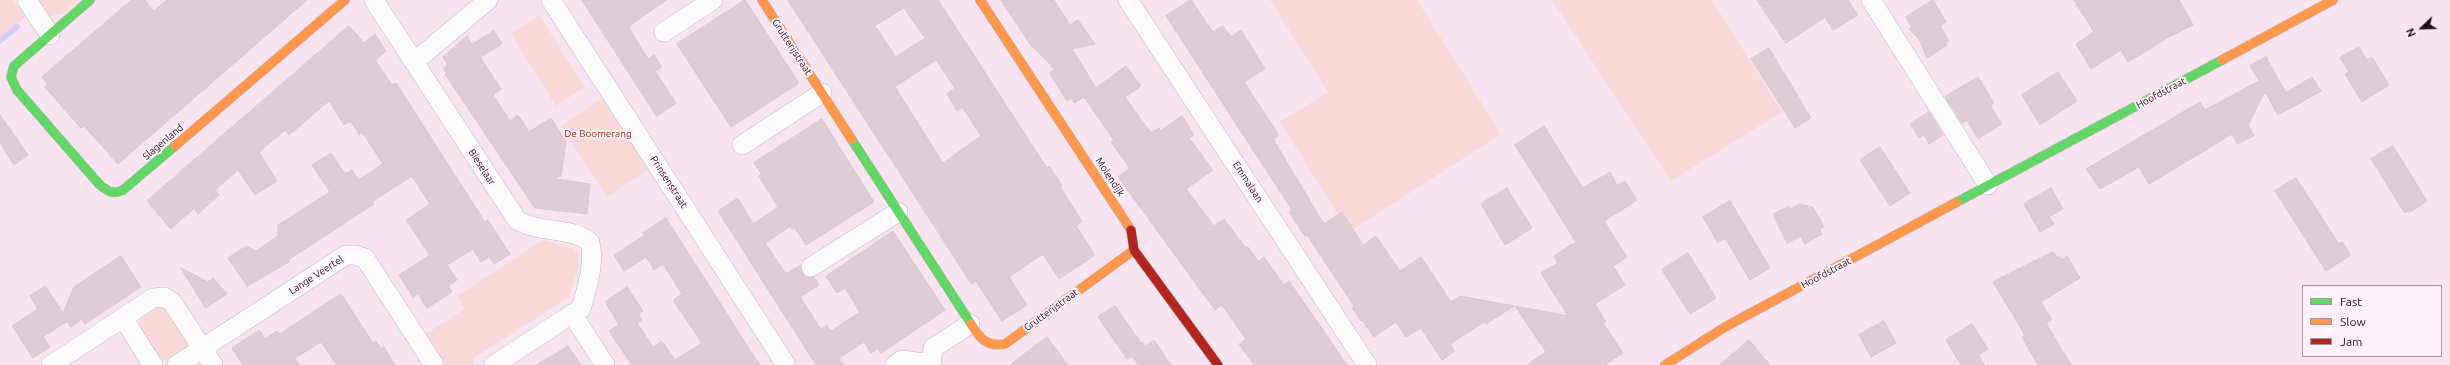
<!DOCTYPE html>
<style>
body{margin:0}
#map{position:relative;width:2450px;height:365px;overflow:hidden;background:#f7e4f0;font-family:Ubuntu,sans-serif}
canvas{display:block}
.legend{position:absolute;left:2302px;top:285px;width:140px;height:72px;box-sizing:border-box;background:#fff0f9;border:1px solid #a5979f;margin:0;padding:5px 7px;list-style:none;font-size:12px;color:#1d1119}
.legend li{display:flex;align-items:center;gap:8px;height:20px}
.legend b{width:20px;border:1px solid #a5979f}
.north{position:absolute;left:2402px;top:8px;width:40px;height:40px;-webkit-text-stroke:3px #fff0f9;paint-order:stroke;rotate:247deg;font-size:11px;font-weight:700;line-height:16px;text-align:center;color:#1d1119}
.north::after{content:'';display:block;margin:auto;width:14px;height:18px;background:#1d1119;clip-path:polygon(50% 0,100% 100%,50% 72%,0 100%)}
</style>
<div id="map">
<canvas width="2450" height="365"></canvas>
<ul class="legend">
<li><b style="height:5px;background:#63d668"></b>Fast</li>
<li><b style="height:5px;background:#ff974d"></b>Slow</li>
<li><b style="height:5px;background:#b3261e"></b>Jam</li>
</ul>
<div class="north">N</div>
</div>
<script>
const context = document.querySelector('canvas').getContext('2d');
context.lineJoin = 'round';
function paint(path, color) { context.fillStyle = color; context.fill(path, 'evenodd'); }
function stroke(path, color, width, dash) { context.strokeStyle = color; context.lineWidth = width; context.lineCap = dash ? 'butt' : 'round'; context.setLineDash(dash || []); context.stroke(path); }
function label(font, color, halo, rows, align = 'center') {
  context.font = font + ' Ubuntu,sans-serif'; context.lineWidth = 4; context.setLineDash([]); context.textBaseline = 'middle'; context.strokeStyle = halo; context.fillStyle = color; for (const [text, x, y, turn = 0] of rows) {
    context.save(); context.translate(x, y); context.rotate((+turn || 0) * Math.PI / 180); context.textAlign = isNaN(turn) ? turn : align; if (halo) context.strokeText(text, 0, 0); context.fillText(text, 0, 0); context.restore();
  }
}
paint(new Path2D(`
 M0,0H13L25,17L0,39Z
 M36,0H78L62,14L50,16Z
 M1270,0H1417L1501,134L1349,232L1280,122L1328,92Z
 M1552,0H1712L1782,112L1671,181Z
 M539,15L585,87L556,106L511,34Z
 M605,96L651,168L607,197L561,126Z
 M543,240L573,248L578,253L579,265L569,297L474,358L473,365H444L424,335L465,309L457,296Z
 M158,307L170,310L188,336L187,347L177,356L165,360C143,349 123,317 158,307Z`), '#f8d9d8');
stroke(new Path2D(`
 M0,41L17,27`), '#d1cdf6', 5.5);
const building = new Path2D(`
 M132,0H144L154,11L167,0H307L118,164L84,126L81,128L63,108L45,87L48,84L42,77Z
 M582,0H666L628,27L648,59L654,55L662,67L655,71L676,103L657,116Z
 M745,0L799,83L731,127L677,44Z
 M788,0H938L1047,168L1049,166L1062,185L1060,187L1082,221L1076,226L1095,255L1059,279L1043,254L1009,277L1027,305L1002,321L976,281L972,284ZM904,8L925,38L896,57L875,26ZM936,60L955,88L947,94L957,111L962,107L981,136L943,163L895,87Z
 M1001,0H1054L1070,25L1078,20L1095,44L1072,49L1085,70L1096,88L1126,66L1141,86L1125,97L1151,133L1159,128L1160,131L1182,116L1194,135L1189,138L1213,170L1186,189L1214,226L1224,219L1246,248L1248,247L1258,261L1264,257L1284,285L1289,281L1347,365H1254L1239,344L1246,339L1222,305L1215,310L1118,177L1130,168L1111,142L1114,140L1084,97L1074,103L1072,98L1067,101L1049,73L1055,69L1030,44Z
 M1191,0L1213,32L1223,26L1231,37L1241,30L1265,69L1244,82L1279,135L1273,139L1324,224L1342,212L1363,245L1376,236L1400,271L1421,257L1451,302L1460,296L1514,306L1486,324L1484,322L1450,344L1455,351L1442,360L1421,328L1406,337L1396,322L1374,337L1362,320L1361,321L1352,308L1354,306L1307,235L1305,236L1289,212L1292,210L1166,16Z
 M1757,0H1848L1858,15L1833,30L1825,17L1786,43Z
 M1933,0L1946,22L1940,26L1949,41L1945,44L1947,45L1927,58L1919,39L1909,29L1912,27L1906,17Z
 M2074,0H2179L2193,25L2169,37L2128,62L2121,50L2091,69L2076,44L2094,32Z
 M349,26L364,43L375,34L386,51L375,60L392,85L396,83L485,222L488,220L510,254L494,264L489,257L481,262L473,249L447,265L457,280L448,286L452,292L427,308L418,294L413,297L399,275L430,255L406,220L430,204L412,176L372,202L374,204L288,260L289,262L247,286L228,258L246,246L256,251L278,236V225L330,192L312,165L331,153L345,174L352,170L358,180L383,164L362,132L359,135L351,121L344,125L329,101L289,135L285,130L259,152L277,181L255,195L238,170L215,190L219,195L198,214L194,208L171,229L147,201Z
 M494,31L502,44L480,57L501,89L493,95L510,121L518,115L529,132L551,118L566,141L561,176L555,179L590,184L587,214L535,208L445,74L447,73L443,68L448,65L443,57L467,36L472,44Z
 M2359,47L2367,60L2372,57L2389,85L2362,102L2345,74L2349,72L2340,58Z
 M1769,48L1811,118L1795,128L1751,59Z
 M2266,57L2286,93L2312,77L2321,91L2278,115L2265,92L2248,125L2254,136L2237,144L2232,134L2149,184L2139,167L2100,189L2086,169L2200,102L2205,110L2259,81L2250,66Z
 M2058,72L2077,101L2040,125L2022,95Z
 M1978,77L1994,103L1990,105L2002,124L1978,139L1967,120L1962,123L1945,97Z
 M1929,112L1943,135L1929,144L1924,135L1919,138L1910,124Z
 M0,115L28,155L14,165L0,143Z
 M822,119L874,202L806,245L794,227L792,229L791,226L765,243L786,274L801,265L802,273L806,277H814L819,285L800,297L811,314L821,329L827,325L831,331L860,312L845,288L837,293L826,276L893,231L945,310L881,353L878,348L871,353L864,342L839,358L844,365H816L718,211L738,198L753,224L778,207L759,176L761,174L754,163Z
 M1544,126L1583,188L1610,172L1617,185L1625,181L1636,198V201L1604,221L1627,257L1613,266L1625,285L1595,304L1606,322L1603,323L1623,353L1604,365H1527L1546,352L1515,306L1568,316L1541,273L1558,263L1554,256L1576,242L1515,145Z
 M2393,146L2427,201L2410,212H2404L2371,159Z
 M1880,147L1910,193L1890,206L1860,160Z
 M2296,178L2339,244L2342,242L2351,255L2326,271L2275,191Z
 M1507,188L1532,228L1505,245L1481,204Z
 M2051,188L2063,209L2049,217L2054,224L2040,232L2024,204Z
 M1730,201L1770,268L1750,280L1725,238L1718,243L1703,217Z
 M1800,204L1813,207L1824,227L1819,229L1822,234L1805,244L1801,236L1787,243L1773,214L1789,206L1790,209Z
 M666,218L748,347L760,365H632L609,331L619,325L605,302L627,287L643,311L638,314L642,320L637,323L653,347L662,341L675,360L702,343L673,300L682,294L663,264L654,270L646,257L624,271L614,255L645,235L643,233Z
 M2053,252L2058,258L2060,257L2062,260L2067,256L2080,278L2041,302L2052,320L2046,323L2071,365H2038L2022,337L2025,335L1993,282Z
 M1688,253L1716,298L1690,314L1662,270Z
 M121,256L141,287L85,324L82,319L71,327L67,321L43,337L50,347L33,358L12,326L38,309L30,296L45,286L63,313L74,287Z
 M181,268L208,282L213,278L227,294L206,308Z
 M341,294L373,343L376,341L381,349L384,347L395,365H337L321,342L295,358L299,365H243L232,348L259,330L265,339L277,331L279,334Z
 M1115,306L1141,343L1142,342L1145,346L1154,340L1171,365H1139L1132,356L1127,359L1098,317Z
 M1884,321L1896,343L1871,357L1859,335Z
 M1972,324L1988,349L1978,355L1985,365H1961L1946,340Z
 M1047,337L1068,365H1010L1032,348Z
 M1749,340L1770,365H1719L1735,352Z
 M568,346L581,365H536L557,353Z`);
paint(building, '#decdd4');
stroke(building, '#d8c7ce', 1);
const street = new Path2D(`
 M27,0L50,35
 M374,0L414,62
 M488,0L414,62L517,220C540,234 569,226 590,242C595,264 587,287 581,309L572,314L605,365
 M551,0L786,365
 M1128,0L1367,365
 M1871,0L1988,185
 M664,32L713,0
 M742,145L822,93
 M811,267L898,212
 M123,318L153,365
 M51,365L153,298L164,297L172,302L213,365
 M177,365L346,255H355L365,258L434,365
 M494,365L572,314
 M895,365L902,360L931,364
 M931,365L933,348L970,324`);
const fast = new Path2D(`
 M90,0L14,66L11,77L17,90L99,184C107,191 113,195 123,190L175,146
 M852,140L971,324
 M1957,202L2222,60`);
const slow = new Path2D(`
 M762,0L852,140
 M980,0L1131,230
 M2222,60L2333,0
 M175,146L345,0
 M971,324C980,339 987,347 1005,344L1134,250
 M1665,365L1725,327L1957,202`);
const jam = new Path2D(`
 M1131,230L1134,250L1218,365`);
stroke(street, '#c6b7c1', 20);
stroke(fast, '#c6b7c1', 10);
stroke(slow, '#c6b7c1', 10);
stroke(jam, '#c6b7c1', 10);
stroke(street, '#fefbfd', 19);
stroke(fast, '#63d668', 9);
stroke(slow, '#ff974d', 9);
stroke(jam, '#b3261e', 9);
label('10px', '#1d1119', '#fff0f9', [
 ["Grutterijstraat",792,47,57],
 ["Hoofdstraat",2161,93,-28],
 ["Slagenland",163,142,-40],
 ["Bieselaar",482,167,57],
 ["Molendijk",1110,177,57],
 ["Prinsenstraat",669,182,57],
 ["Emmalaan",1248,182,57],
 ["Hoofdstraat",1826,273,-28],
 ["Lange Veertel",316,275,-33],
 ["Grutterijstraat",1051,310,-36]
]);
label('10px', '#982902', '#fff0f9', [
 ["De Boomerang",598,134]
]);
</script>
